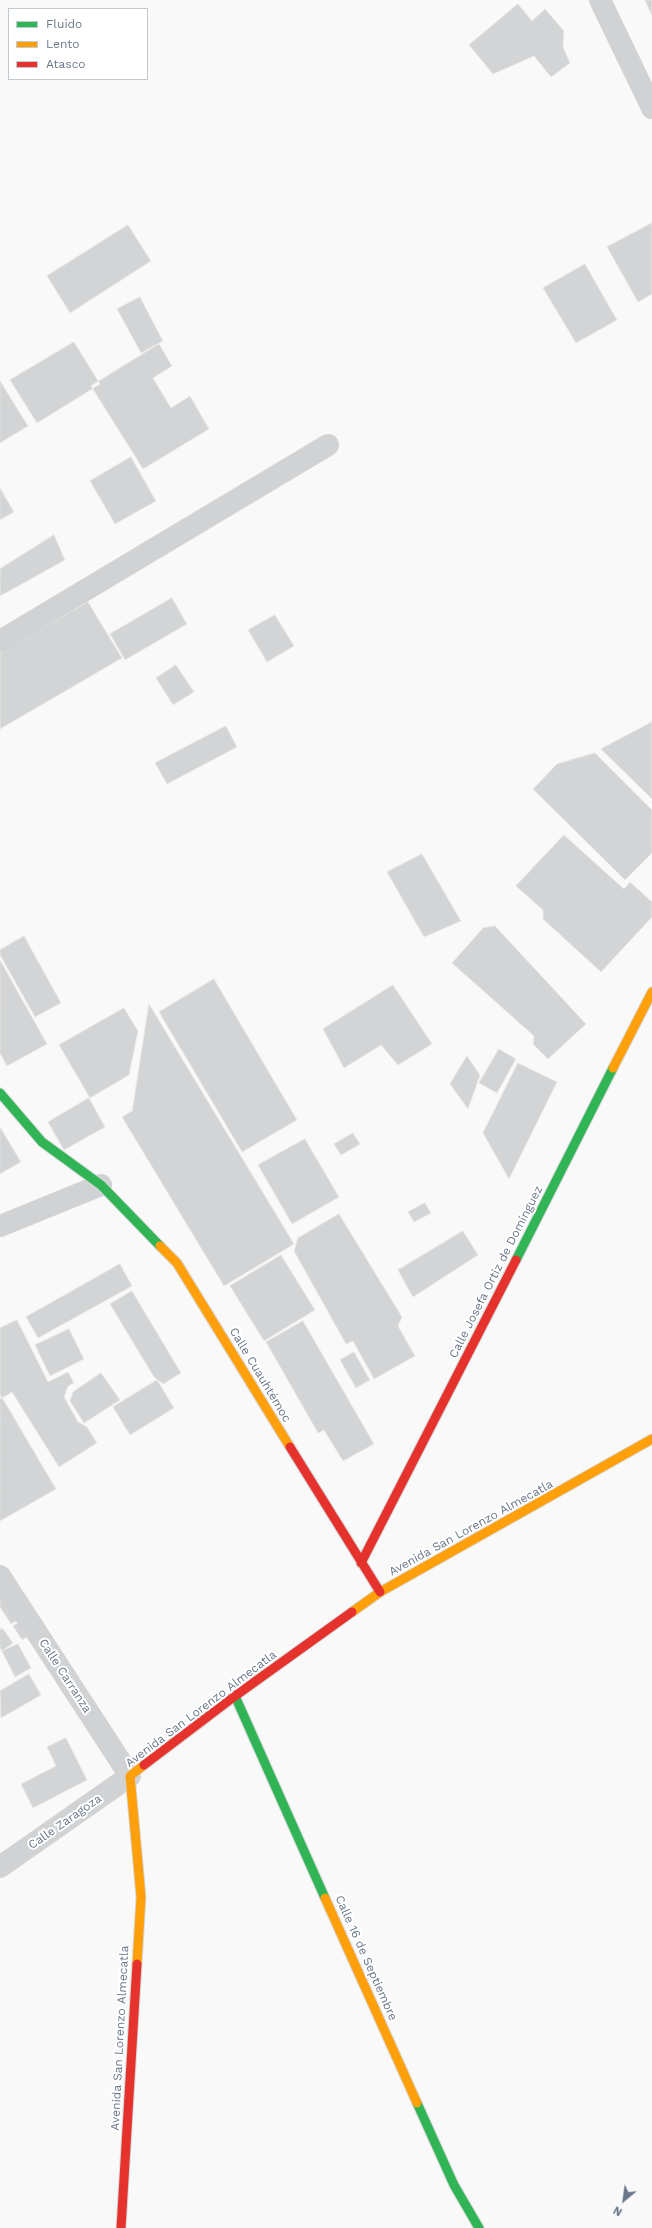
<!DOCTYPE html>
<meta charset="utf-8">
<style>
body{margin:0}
#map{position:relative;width:652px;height:2228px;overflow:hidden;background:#f9f9f9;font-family:"Work Sans",sans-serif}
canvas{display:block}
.legend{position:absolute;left:8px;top:8px;width:140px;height:72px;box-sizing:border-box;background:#fff;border:1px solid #c3c9d0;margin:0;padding:5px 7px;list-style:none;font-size:12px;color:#697789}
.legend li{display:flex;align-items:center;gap:8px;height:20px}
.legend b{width:20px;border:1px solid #c3c9d0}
.north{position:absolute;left:604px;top:2180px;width:40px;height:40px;-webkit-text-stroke:3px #fff;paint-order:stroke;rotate:209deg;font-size:11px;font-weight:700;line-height:16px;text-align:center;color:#697789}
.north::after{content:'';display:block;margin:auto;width:14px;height:18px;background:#697789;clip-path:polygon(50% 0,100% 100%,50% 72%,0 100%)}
</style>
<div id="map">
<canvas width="652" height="2228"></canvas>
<ul class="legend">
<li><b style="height:5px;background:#30b455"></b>Fluido</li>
<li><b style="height:5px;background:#ff9f0a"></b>Lento</li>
<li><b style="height:5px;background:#e5322d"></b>Atasco</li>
</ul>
<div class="north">N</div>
</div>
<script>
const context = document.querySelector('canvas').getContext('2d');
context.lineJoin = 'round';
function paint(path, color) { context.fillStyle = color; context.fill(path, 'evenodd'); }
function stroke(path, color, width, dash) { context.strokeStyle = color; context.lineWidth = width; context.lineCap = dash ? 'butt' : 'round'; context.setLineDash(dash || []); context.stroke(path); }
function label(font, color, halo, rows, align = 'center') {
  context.font = font + ' "Work Sans",sans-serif'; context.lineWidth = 4; context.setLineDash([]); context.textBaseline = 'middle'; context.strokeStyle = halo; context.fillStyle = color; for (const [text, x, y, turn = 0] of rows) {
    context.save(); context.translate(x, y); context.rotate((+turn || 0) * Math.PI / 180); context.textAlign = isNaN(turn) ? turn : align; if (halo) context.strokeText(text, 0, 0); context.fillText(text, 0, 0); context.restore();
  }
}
const building = new Path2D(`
 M645,0H652V15Z
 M518,4L532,21L545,9L564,31L563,47L570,63L551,77L534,56L493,74L469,45Z
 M652,223V294L638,302L607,247Z
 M128,225L151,261L70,313L47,276Z
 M585,264L617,320L576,343L543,288Z
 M140,297L163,341L141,353L117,309Z
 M74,342L100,384L37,423L10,380Z
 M159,344L172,366L153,378L171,408L190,396L209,429L143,469L91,386Z
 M0,381L28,426L0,443Z
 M131,457L156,501L115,524L90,481Z
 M0,488L14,512L0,520Z
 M54,535L65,560L0,596V569Z
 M172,598L187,624L125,660L110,634Z
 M88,602L122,658L0,729V653Z
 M275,615L294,646L267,662L248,630Z
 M176,665L194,692L173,705L156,678Z
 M652,722V799L601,749Z
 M226,726L237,747L167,784L155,763Z
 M595,753L652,810V853L625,880L533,789L557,764Z
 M564,835L624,889L630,882L652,902V917L601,972L543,919V910L516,886Z
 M422,854L461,921L424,937L387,872Z
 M495,926L586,1024L548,1059L533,1044L534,1036L452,963L483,928Z
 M24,936L61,1003L35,1017L0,955V950Z
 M0,960L47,1044L7,1066L0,1053Z
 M214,979L297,1120L242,1152L159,1012Z
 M393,985L432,1044L398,1065L381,1045L344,1068L323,1029Z
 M149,1004L294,1244L224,1286L122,1117L132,1111Z
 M124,1008L138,1031L129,1075L90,1098L59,1045Z
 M499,1049L516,1059L497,1093L479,1083Z
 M467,1056L480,1075L468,1109L450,1084Z
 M518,1063L557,1082L509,1179L483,1133Z
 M89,1098L105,1127L64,1150L48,1122Z
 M0,1127L21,1162L0,1174Z
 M353,1133L360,1144L341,1155L334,1144Z
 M305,1139L339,1197L292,1224L258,1165Z
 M425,1203L431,1213L414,1222L408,1212Z
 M339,1214L402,1317L398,1326L415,1356L374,1379L353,1341L346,1344L294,1251L298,1238Z
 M463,1231L478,1255L413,1297L398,1270Z
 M281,1255L315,1310L264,1341L230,1286Z
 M120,1264L132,1286L38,1338L26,1317Z
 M132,1291L181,1373L163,1384L154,1377L110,1304Z
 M17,1320L48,1382L68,1372L74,1383L68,1386L64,1397L78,1422L87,1427L97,1443L59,1467L12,1392L0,1399V1328Z
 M303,1321L374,1444L343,1461L324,1430L318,1433L266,1342Z
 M69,1329L84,1359L50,1376L35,1345Z
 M354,1352L370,1380L356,1388L340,1360Z
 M101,1373L120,1400L84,1423L70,1401L73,1392Z
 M157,1380L174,1408L130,1435L113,1407Z
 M0,1394L56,1489L0,1521Z
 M0,1586L24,1617L11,1624L0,1607Z
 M25,1619L33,1633L22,1640L13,1626Z
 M0,1629H3L13,1643L2,1651L0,1648Z
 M18,1644L31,1668L15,1677L2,1651Z
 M29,1674L41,1695L1,1718L0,1691Z
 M66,1738L87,1780L33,1808L21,1784L56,1766L47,1747Z`);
paint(building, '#d3d4d5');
stroke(building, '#e8e8e8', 1);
const fast = new Path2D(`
 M0,1093L42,1142L101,1185L160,1246
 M516,1260L613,1068
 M235,1696L325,1898
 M417,2103L454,2185L479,2228`);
const slow = new Path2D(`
 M613,1068L652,992
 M160,1246L177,1263L290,1447
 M352,1612L380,1592L652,1439
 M325,1898L417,2103
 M137,1964L141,1897L130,1776L144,1765`);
const jam = new Path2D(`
 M290,1447L380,1592
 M361,1563L516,1260
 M144,1765L235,1696L352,1612
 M121,2228L137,1964`);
stroke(fast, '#d6d7d8', 11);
stroke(slow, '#d6d7d8', 11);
stroke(jam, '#d6d7d8', 11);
stroke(new Path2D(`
 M600,0L652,108
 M0,641L328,445
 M0,1226L101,1185
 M0,1576L130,1776L0,1867`), '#d1d2d4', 22);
stroke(fast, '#30b455', 9);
stroke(slow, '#ff9f0a', 9);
stroke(jam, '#e5322d', 9);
label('12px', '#697789', '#fff', [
 ["Calle Josefa Ortiz de Domínguez",496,1272,-63],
 ["Calle Cuauhtémoc",260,1375,59],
 ["Avenida San Lorenzo Almecatla",471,1528,-29],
 ["Calle Carranza",65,1676,57],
 ["Avenida San Lorenzo Almecatla",201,1709,-37],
 ["Calle Zaragoza",65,1822,-35],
 ["Calle 16 de Septiembre",366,1958,66],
 ["Avenida San Lorenzo Almecatla",120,2038,-87]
]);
</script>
